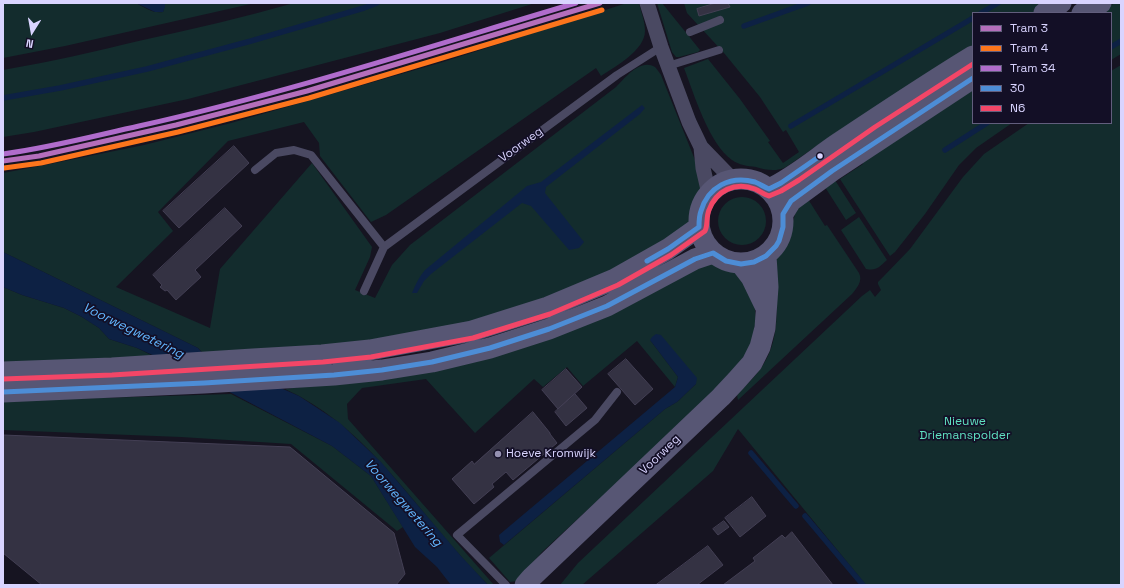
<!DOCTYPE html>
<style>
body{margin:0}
#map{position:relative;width:1124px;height:588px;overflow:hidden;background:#161421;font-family:"Space Grotesk",sans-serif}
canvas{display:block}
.frame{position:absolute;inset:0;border:4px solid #d9d4ff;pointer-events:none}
.legend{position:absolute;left:972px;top:12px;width:140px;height:112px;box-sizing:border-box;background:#130f26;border:1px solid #625e7d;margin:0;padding:5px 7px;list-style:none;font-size:12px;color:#d9d4ff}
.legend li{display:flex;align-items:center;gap:8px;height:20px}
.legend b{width:20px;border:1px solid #625e7d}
.north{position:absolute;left:12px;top:12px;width:40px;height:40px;-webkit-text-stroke:3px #130f26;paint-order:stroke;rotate:191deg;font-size:11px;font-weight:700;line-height:16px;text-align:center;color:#d9d4ff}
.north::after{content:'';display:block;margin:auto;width:14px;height:18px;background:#d9d4ff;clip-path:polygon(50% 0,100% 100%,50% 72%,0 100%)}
</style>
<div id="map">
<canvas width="1124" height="588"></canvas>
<div class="frame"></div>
<ul class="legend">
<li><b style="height:5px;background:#b46ebb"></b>Tram 3</li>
<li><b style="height:5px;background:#fc751c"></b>Tram 4</li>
<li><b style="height:5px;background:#b06ccc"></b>Tram 34</li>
<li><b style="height:5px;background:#4d8dd6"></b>30</li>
<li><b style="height:5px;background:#f34667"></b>N6</li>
</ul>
<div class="north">N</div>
</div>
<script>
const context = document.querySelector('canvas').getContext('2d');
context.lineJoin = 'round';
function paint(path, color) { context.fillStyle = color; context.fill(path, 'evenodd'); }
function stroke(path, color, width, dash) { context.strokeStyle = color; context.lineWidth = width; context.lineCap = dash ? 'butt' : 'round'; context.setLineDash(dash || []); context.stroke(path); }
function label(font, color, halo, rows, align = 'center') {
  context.font = font + ' "Space Grotesk",sans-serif'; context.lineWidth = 3.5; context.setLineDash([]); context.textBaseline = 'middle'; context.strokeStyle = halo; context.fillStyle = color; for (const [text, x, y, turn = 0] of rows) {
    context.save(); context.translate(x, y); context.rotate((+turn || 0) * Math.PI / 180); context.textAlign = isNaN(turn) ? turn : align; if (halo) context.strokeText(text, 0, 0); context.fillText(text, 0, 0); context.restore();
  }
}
paint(new Path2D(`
 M3,3H136C144,7 153,14 163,12L165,4L163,3H255L65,46L3,58Z
 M294,3H535L440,33L188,99L34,132L3,137V70C50,62 97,51 143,40C194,29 244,17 294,3Z
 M627,3H639C641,12 645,21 645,31C645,50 616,66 601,76L596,68L386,215L371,222L320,156L319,143L304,122L228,141L158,212L173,231L116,287L210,328L220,269L312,163L372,247L370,257L355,290L375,298L392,265L410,245L616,87C625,78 640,58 655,67C657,69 659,72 661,75L701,175V190L690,220L685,228L658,250L508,315L371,344L203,353L198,348L3,252V173L50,164L144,145L231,123L443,62Z
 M657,3H662L700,50L698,52L679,57H676L672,52Z
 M684,3H1049L1032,13H973V48L840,130L786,167C776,172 766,170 756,167C747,166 739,165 732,160C709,144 694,94 684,68L708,59L740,99L770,141L768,142L783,163L799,152L786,130L783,132L760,97L724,53L687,13Z
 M1115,3H1121V54L1111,60V13H1097Z
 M1121,65V585H866L738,429L713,471L582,585H560L578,563L862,296L870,290L875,297L881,290L878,284V282L883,277L910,249L963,177L984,154L1029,123H1111V71Z
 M973,86V123H1012L976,148L959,165L925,214L895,252L890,256L840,179L863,164L860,160Z
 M833,177L856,213L846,220L823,184Z
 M806,196L825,226L827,225L859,273C863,281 857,288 852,294L738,400L737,395C746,385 756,376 763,365C782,336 776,299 775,267L777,258L788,240L795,214Z
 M718 221a24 24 0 1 1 48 0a24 24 0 1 1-48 0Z
 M859,217L887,260C879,267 877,271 866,269L841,230Z
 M699,264H713L726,267L741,274L753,293L756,318L752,344L739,364L716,391L542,552L517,581L510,582L489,558L665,409L677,402L696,384L650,340L678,377L675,387L637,341L583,386L567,367L543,387L534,379L475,433L426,379L362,388L359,391L347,404L348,419L494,585H488C479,575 468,565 459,554C406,494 360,423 285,389L422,372Z
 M3,287L22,295L64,308L82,317L99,328L109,339L137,348L157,358L3,366Z
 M231,394L332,446L371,476L403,527L397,531L291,444L181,437L3,430V401Z`), '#132c2d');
paint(new Path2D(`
 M136,3H163L165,4V7L163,12H155Z
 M642,105L645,108L640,114L546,187L545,193L584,242L579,248L569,250L531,206L522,203L431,274L424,281L417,293H412C416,284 419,277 425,270L527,186L541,182Z
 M3,252L198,348L203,354L299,396L340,423L381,462L460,555L488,585H451L437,567L415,547L371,476L332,446L203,378L137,348L109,339L99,328L82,317L64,308L22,295L3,287Z
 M656,334L661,335L697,378L696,384L677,402L665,409L504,545L500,542L499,535L675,387L678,377L650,340L652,337Z`), '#0d2144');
stroke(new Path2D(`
 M981,13L998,3
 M744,26L808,3
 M1111,47L1121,41
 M3,98L60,88L147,69L251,41L364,8L377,3
 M791,126L973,18
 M945,150L987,123
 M751,453L796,506
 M805,516L863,585`), '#0d2144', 5.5);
const building = new Path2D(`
 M716,3H728L730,7L699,16L697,9Z
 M234,146L249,163L179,228L163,211Z
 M225,208L242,226L195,270L201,277L176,300L167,290L165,291L160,287L162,285L153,275Z
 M626,359L653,389L635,405L608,374Z
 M566,369L582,387L558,409L542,390Z
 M575,394L587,408L566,426L555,412Z
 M533,412L550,433V434L557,443L513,480L506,472L492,484L494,487L474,504L452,479L472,461L474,464Z
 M3,435L290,447L394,533L405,574L396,585H42L3,553Z
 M752,497L766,516L740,537L725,518Z
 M724,521L729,527L718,535L713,529Z
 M792,532L833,585H723L755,561L753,558L782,535L785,538Z
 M708,546L723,565L697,585H656Z`);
paint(building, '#343243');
stroke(building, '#433f54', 1);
stroke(new Path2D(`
 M690,32L720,20
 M668,66L719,50
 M255,170L276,153L294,150L311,155L384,247L617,75L661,47
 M364,291L384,247
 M506,585L457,535L595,420L617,392`), '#4a4962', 8);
stroke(new Path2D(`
 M647,3L661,47L689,122L701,147L703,168L709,194
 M701,147L733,180`), '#4a4962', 15);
stroke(new Path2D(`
 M1044,13L1061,3
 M1082,13L1101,3
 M699 221a42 42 0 1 1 84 0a42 42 0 1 1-84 0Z
 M769,189C793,178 815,159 837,144C882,114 927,84 973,56
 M783,214L791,201L832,171L973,78
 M741,264L751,277L766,308
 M3,372L112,368L253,359L322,355L370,350L472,331L548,307L615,279L668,249L699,227
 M3,392L204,383L334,375L382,370L432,362L490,348L549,329L607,306L695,259L713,253
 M525,585L531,578L721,397L736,381L752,363L760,347L765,328L768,287L766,256`), '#575674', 21);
stroke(new Path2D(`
 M647,261L668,249L699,227C699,222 699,216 701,211C708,187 730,175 755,182C760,184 764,187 769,189L781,183L820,156
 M3,392L204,383L334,375L382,370L432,362L490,348L549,329L607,306L695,259L713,253L726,261L741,264L754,262L766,256L776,246L779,241L783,227V214L791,201L832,171L973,78`), '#4d8dd6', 5);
stroke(new Path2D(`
 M3,379L112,375L323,362L371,357L473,338L550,314L618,285L671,255L705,231C708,225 706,217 709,210C716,191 735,181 755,189C760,191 764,195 769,196L781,191L799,180L875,127L973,64`), '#f34667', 5);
stroke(new Path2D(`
 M3,161L39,156L176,125L307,91L600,3`), '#b46ebb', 5);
stroke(new Path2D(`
 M4,168L41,163L178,132L309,98L602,10`), '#fc751c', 5);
stroke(new Path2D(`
 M3,154C49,148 94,136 139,126C287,93 431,46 576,3`), '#b06ccc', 5);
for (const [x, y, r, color] of [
 [820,156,3.5,"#d9d4ff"],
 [498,454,4,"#9591b1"]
]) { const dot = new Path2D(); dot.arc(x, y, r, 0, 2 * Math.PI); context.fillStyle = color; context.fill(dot); stroke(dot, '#130f26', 1.5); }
label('12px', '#d9d4ff', '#130f26', [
 ["Voorweg",521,145,-36],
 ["Voorweg",660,455,-44]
]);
label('12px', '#5fe0c0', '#130f26', [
 ["Nieuwe",965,422],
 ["Driemanspolder",965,436]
]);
label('12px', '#d9d4ff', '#130f26', [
 ["Hoeve Kromwijk",506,454]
], 'left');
label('italic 13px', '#62b6ff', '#130f26', [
 ["Voorwegwetering",133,331,26],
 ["Voorwegwetering",403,503,49]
]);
</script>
